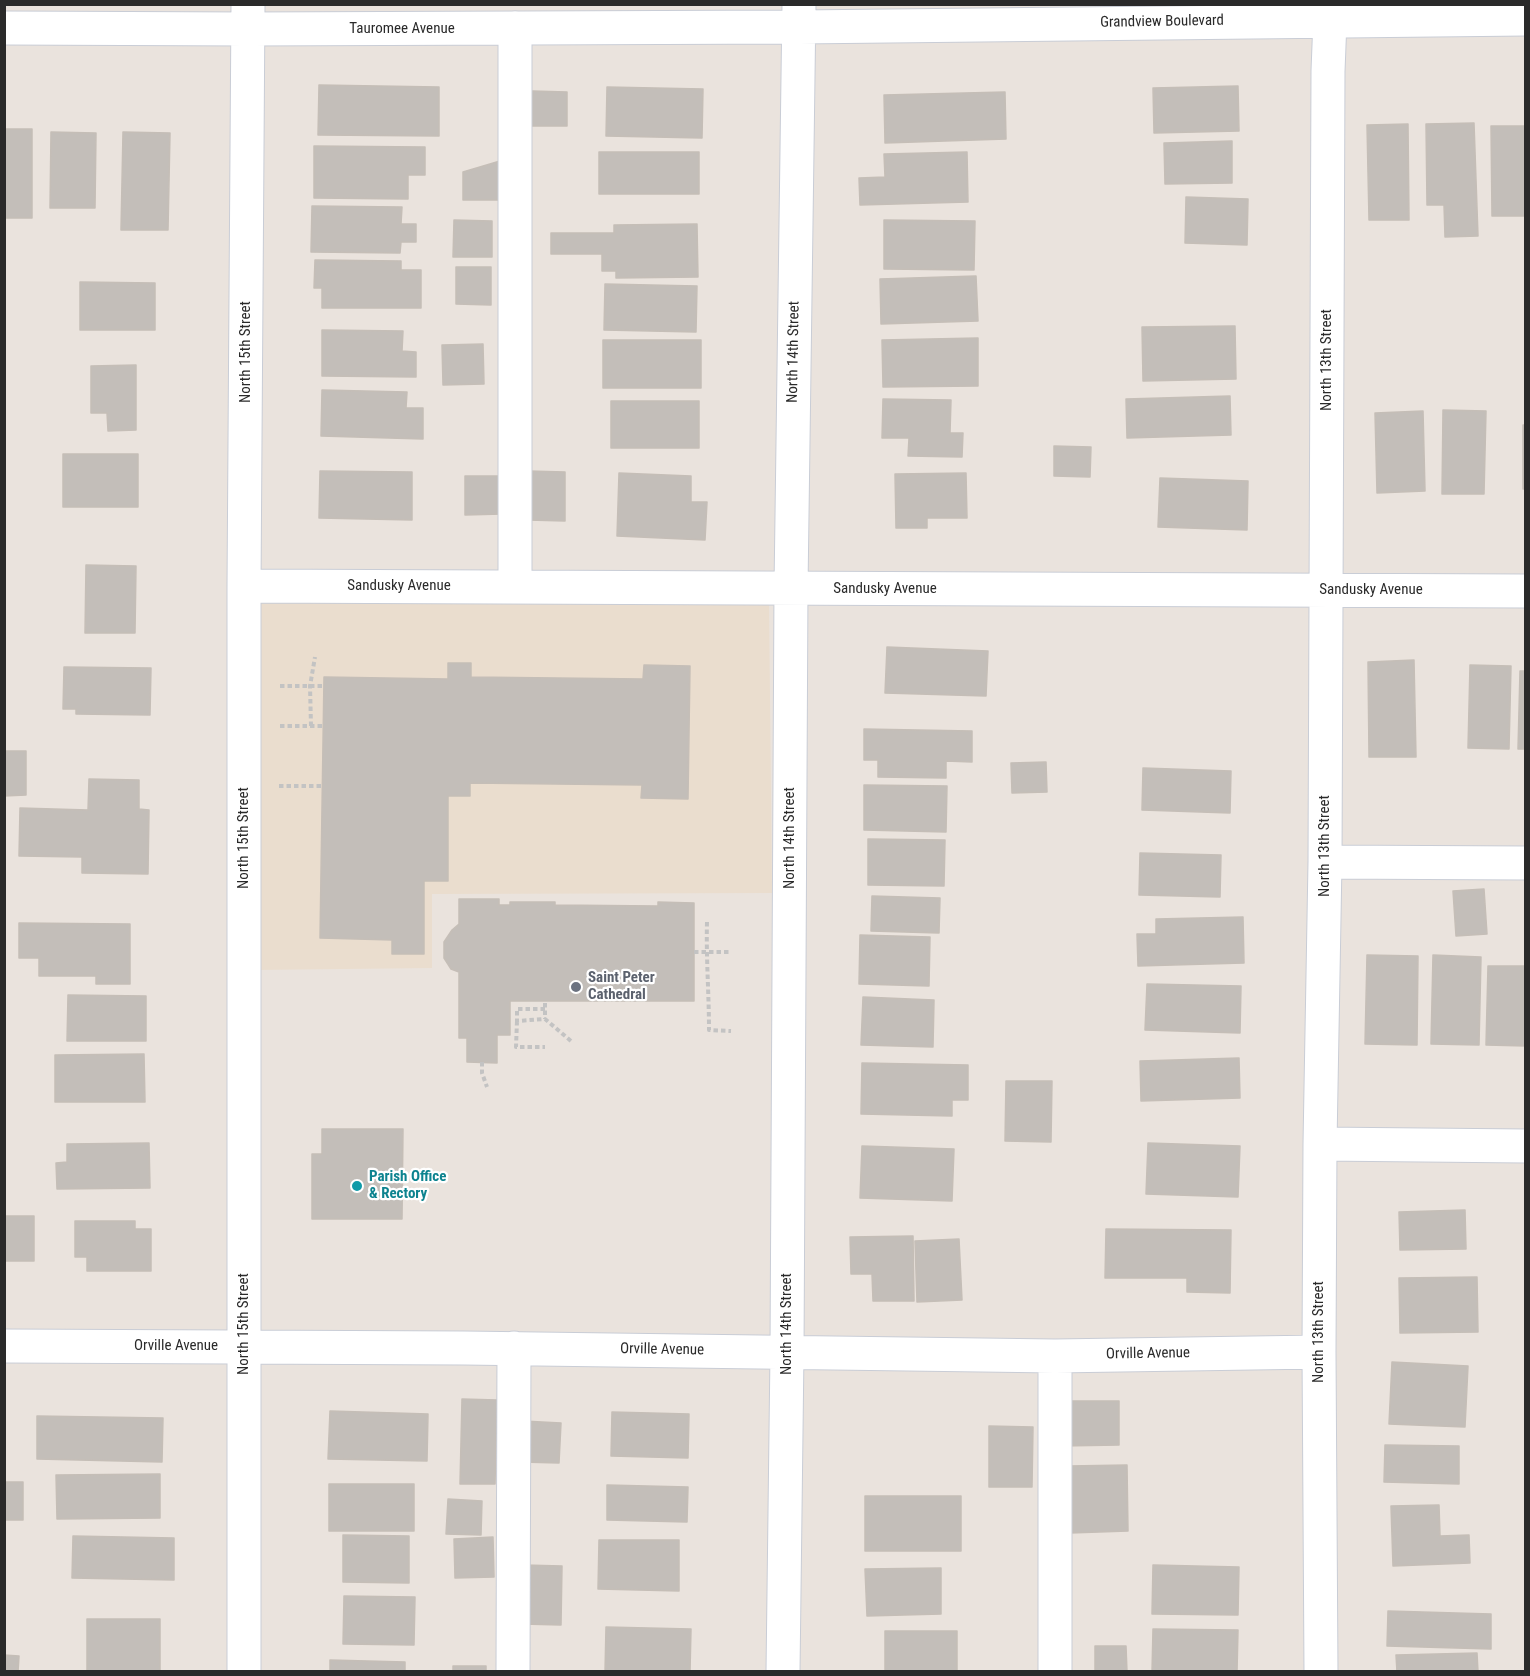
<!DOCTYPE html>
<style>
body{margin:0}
#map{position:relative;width:1530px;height:1676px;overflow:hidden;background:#eae3dd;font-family:"Roboto Condensed",sans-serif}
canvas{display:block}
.frame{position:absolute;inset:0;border:6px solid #2a2a2a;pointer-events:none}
</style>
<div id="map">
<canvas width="1530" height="1676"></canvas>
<div class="frame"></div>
</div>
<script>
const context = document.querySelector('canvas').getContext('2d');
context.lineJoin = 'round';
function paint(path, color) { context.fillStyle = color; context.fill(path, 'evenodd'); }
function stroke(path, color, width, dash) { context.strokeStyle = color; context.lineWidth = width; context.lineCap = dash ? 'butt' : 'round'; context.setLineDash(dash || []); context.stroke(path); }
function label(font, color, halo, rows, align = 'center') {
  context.font = font + ' "Roboto Condensed",sans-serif'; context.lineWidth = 4.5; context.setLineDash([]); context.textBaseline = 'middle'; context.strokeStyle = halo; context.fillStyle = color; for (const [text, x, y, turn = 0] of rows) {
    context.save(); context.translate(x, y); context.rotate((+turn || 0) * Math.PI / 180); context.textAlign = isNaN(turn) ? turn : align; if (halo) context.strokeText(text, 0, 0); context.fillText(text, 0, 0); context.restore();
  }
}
paint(new Path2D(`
 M257,597L769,599L772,893L432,894V968L253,970Z`), '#eaddce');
const building = new Path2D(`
 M319,85L439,87V136L318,135Z
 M1238,86L1239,131L1154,133L1153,88Z
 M607,87L703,89L702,138L606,136Z
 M532,91L567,92V126H532Z
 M1005,92L1006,139L885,143L884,95Z
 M1474,123L1478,236L1445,237L1444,205H1427L1426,124Z
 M1408,124L1409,220H1369L1367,125Z
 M1491,126H1526V216H1492Z
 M4,129H32V218H4Z
 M51,132L96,133L95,208H50Z
 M123,132L170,133L168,230H121Z
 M1232,141V183L1165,184L1164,143Z
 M314,146L425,147V175H408V199L314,198Z
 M599,152H699V194H599Z
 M967,152L968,202L860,205L859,178L885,177L884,154Z
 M500,161V200H463V172Z
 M1186,197L1248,199L1247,245L1185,243Z
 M312,206L402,207L401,224H416V242H401L400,253L311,252Z
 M454,220L492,221V257H453Z
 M884,220L975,221L974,270L884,269Z
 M697,224L698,277L616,278V271H602V254H551V233H614V225Z
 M315,260L401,261V270H421V308H322V288H314Z
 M456,267H491V305L456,304Z
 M976,276L978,321L881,324L880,279Z
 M80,282L155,283V330H80Z
 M605,284L697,286L696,332L604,330Z
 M1235,326L1236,379L1143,381L1142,327Z
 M322,330L403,331L402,351L416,352V377L322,376Z
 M978,338V386L883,387L882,340Z
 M603,340H701V388H603Z
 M483,344L484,384L443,385L442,345Z
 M136,365V430L108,431L107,413H91V366Z
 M322,390L407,392L406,408H423V439L321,436Z
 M1230,396L1231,435L1127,438L1126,399Z
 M883,399L951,400L950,433H963L962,457L908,456L909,438H882Z
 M611,401H699V448H611Z
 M1443,410L1486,411L1484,494H1442Z
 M1423,411L1425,491L1377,493L1375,413Z
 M1523,425H1526V489H1523Z
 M1054,446L1091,447L1090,477L1054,476Z
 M63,454H138V507H63Z
 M320,471L412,472V520L319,518Z
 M528,471L565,472V521L528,520Z
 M619,473L691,476V502H707L705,540L617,536Z
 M966,473L967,518H927V528H896L895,474Z
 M465,476H502V514L465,515Z
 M1160,478L1248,481L1247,530L1158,527Z
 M86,565L136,566L135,633H85Z
 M887,647L988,651L986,696L885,693Z
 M1414,660L1416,757H1369L1368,662Z
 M448,663H471V677L643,679L644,665L690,666L688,799L641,798L642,785L470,783V796H448V881H424V954H392V940L320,938L324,677L448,679Z
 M1470,665L1511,666L1509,749L1468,748Z
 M64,667L151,668L150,715L76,714V709H63Z
 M1520,671H1526V749H1518Z
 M864,729L972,731V762L946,761V778L878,777V760H864Z
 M4,751H26V795L4,796Z
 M1046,762L1047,792L1012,793L1011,763Z
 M1143,768L1231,771L1230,813L1142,810Z
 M89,779L139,780V809L149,810L148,874L82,873V857L19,856L20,808L88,810Z
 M864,785L947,786L946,832L864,830Z
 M868,839L945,840L944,886L868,885Z
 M1140,853L1221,855L1220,897L1139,895Z
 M1484,889L1487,934L1456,936L1453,891Z
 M872,896L940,898L939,933L871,931Z
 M459,899H499V905H510V902H555V905L658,906V902L694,903V1001H510V1035H497V1063L467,1062V1038H459V972L451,969L444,958V942L452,930L459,924Z
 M1243,917L1244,963L1138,966L1137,934H1156V919Z
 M19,923L130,924V984H96V976H39V958H19Z
 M860,935L930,937L929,986L859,984Z
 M1367,955L1418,956L1417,1045L1365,1044Z
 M1433,955L1481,957L1479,1045L1431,1044Z
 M1488,966H1526V1046L1486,1045Z
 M1147,984L1241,986L1240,1033L1145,1030Z
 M68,995L146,996V1041H67Z
 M863,997L934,1000L933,1047L861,1045Z
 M144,1054L145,1102H55V1055Z
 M1239,1058L1240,1098L1141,1101L1140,1061Z
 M862,1063L968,1065V1100H952V1116L861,1114Z
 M1006,1081H1052L1051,1142L1005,1141Z
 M322,1129H403L402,1219H312V1154H322Z
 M149,1143L150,1188L57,1189L56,1163L67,1162V1144Z
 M1148,1143L1240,1146L1238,1197L1146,1194Z
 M862,1146L954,1149L952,1201L860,1198Z
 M1465,1210L1466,1249L1400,1250L1399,1212Z
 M4,1216H34V1261H4Z
 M75,1221H135V1229H151V1271H87V1257H75Z
 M1106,1229L1231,1230L1230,1293L1187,1292V1278H1105Z
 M913,1236L914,1301H873L872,1274H851L850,1237Z
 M959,1239L962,1300L917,1302L915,1241Z
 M1477,1277L1478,1332L1400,1333L1399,1278Z
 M1392,1362L1468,1366L1465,1427L1389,1424Z
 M462,1399L497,1400L495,1484H460Z
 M1060,1401H1119V1445L1061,1446Z
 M330,1411L428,1414L427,1461L328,1459Z
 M612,1412L689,1414L688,1458L611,1456Z
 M37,1416L163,1418L162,1462L37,1459Z
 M523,1421L561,1423L559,1463L521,1462Z
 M989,1426L1033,1427L1032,1487H989Z
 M1385,1445L1459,1446V1484L1384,1482Z
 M1127,1465L1128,1531L1070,1533L1069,1466Z
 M160,1474V1518L57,1519L56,1475Z
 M4,1482H23V1520H4Z
 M329,1484H414V1531H329Z
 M607,1485L688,1487L687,1522L607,1520Z
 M865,1496H961V1551H865Z
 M448,1499L482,1501L481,1535L446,1534Z
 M1439,1505L1440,1536L1469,1535L1470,1563L1393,1566L1391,1506Z
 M343,1535L409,1536V1583L343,1582Z
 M73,1536L174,1538V1580L72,1578Z
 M493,1537L494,1577L455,1578L454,1539Z
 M599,1540H679V1591L598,1589Z
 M524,1565L562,1566L561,1625L522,1624Z
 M1153,1565L1239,1567L1238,1615L1152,1614Z
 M941,1568V1614L867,1616L865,1569Z
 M344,1596L415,1597L414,1645L343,1644Z
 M1388,1611L1491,1614V1649L1387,1646Z
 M87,1619H160V1672H87Z
 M606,1627L691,1629L690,1672H605Z
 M1153,1629L1238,1630L1237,1672H1152Z
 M885,1631H957V1672H885Z
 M1095,1646H1126L1127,1672H1095Z
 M1477,1653L1478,1672H1397L1396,1655Z
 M4,1655L19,1656L18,1672H4Z
 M330,1660L405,1662V1672H330Z
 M453,1666H486V1672H453Z`);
paint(building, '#c3beb9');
stroke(building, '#c5beb7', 1.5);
const minor = new Path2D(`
 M4,28L248,29L799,27L1526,19
 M244,586L1526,591
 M515,587V28
 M1325,862L1526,863
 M1320,1144L1526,1146
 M4,1346L464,1348L1055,1356L1319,1352
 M1055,1356V1672
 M244,1672V586L248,4
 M513,1672L514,1348
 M783,1672L787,1352L791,588L799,4
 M1321,1672L1319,1352L1320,1144L1325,862L1328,71L1330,20`);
stroke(minor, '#c9cdd6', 35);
stroke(new Path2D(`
 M280,686H323
 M280,726H323
 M311,726L310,686L315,657
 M279,786H322
 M707,922C706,958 709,994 709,1030L731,1031
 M694,952H731
 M545,1003V1019
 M545,1009H517V1021L545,1019L571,1041
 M517,1021L516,1047H545
 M482,1062V1073L487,1087`), '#c3c3c3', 4, [4.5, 3]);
stroke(minor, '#fff', 33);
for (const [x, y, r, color] of [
 [576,987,6,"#6b7280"],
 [357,1186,6,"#0f9aa8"]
]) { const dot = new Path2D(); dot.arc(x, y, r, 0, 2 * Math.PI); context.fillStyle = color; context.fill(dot); stroke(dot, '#fff', 2); }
label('15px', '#2a2a2a', '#fff', [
 ["Grandview Boulevard",1162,22,-1],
 ["Tauromee Avenue",402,29],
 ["North 15th Street",246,352,-90],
 ["North 14th Street",794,352,-89],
 ["North 13th Street",1327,360,-90],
 ["Sandusky Avenue",399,586],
 ["Sandusky Avenue",885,589],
 ["Sandusky Avenue",1371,590],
 ["North 15th Street",244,838,-90],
 ["North 14th Street",790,838,-90],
 ["North 13th Street",1325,846,-90],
 ["North 15th Street",244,1324,-90],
 ["North 14th Street",787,1324,-90],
 ["North 13th Street",1319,1332,-90],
 ["Orville Avenue",176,1346],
 ["Orville Avenue",662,1350,1],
 ["Orville Avenue",1148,1354,-1]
]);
label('bold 15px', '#5b616d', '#fff', [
 ["Saint Peter",588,978],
 ["Cathedral",588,995]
], 'left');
label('bold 15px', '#0d838f', '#fff', [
 ["Parish Office",369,1177],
 ["& Rectory",369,1194]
], 'left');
</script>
